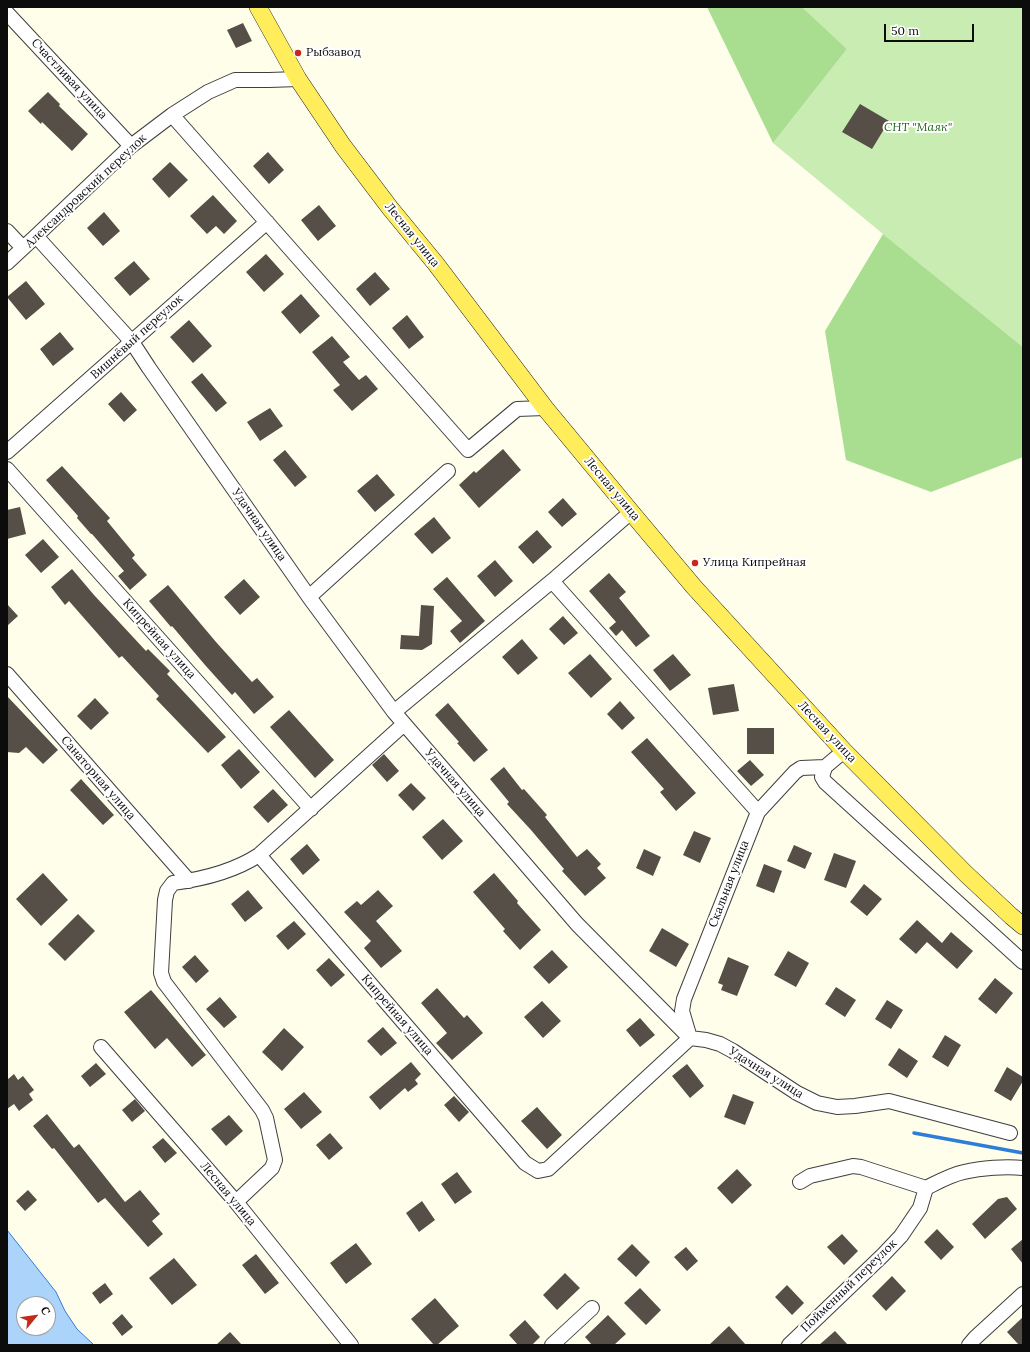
<!DOCTYPE html>
<meta charset="utf-8">
<style>
body{margin:0}
#map{position:relative;width:1030px;height:1352px;overflow:hidden;background:#fffeeb;font-family:Lora,serif}
canvas{display:block}
.frame{position:absolute;inset:0;border:8px solid #0c0c0c;pointer-events:none}
.north{position:absolute;left:16px;top:1296px;width:40px;height:40px;box-sizing:border-box;background:#fff;border:1px solid #9e9e9e;border-radius:50%;rotate:61deg;font-size:11px;font-weight:700;line-height:16px;text-align:center;color:#0c0c0c}
.north::after{content:'';display:block;margin:auto;width:14px;height:18px;background:#c5291b;clip-path:polygon(50% 0,100% 100%,50% 72%,0 100%)}
.scale{position:absolute;left:884px;top:24px;width:90px;height:18px;box-sizing:border-box;border:2px solid #0c0c0c;border-top:0;padding-left:5px;font-size:12px;line-height:14px;white-space:nowrap;color:#0c0c0c;-webkit-text-stroke:3px #fff;paint-order:stroke}
</style>
<div id="map">
<canvas width="1030" height="1352"></canvas>
<div class="frame"></div>
<div class="north">С</div>
<div class="scale">50 m</div>
</div>
<script>
const context = document.querySelector('canvas').getContext('2d');
context.lineJoin = 'round';
function paint(path, color) { context.fillStyle = color; context.fill(path, 'evenodd'); }
function stroke(path, color, width, dash) { context.strokeStyle = color; context.lineWidth = width; context.lineCap = dash ? 'butt' : 'round'; context.setLineDash(dash || []); context.stroke(path); }
function label(font, color, halo, rows, align = 'center') {
  context.font = font + ' Lora,serif'; context.lineWidth = 4; context.setLineDash([]); context.textBaseline = 'middle'; context.strokeStyle = halo; context.fillStyle = color; for (const [text, x, y, turn = 0] of rows) {
    context.save(); context.translate(x, y); context.rotate((+turn || 0) * Math.PI / 180); context.textAlign = isNaN(turn) ? turn : align; if (halo) context.strokeText(text, 0, 0); context.fillText(text, 0, 0); context.restore();
  }
}
paint(new Path2D(`
 M802,7H1023V347L883,234L773,143L847,49Z`), '#c9ecb2');
paint(new Path2D(`
 M707,7H802L847,49L773,143Z
 M883,234L1023,347V457L931,492L846,460L825,331Z`), '#a9de90');
const water = new Path2D(`
 M7,1230L56,1292L65,1311L77,1329L94,1345H7ZM24,1304H48V1328H24Z`);
paint(water, '#acd3fa');
stroke(water, '#2e7dd7', 1);
stroke(new Path2D(`
 M914,1133L1023,1153`), '#2e7dd7', 3.5);
paint(new Path2D(`
 M243,23L252,41L236,48L227,30Z
 M48,92L60,104L59,106L88,134L72,151L42,122L41,124L28,111Z
 M860,104L889,121L872,149L842,132Z
 M268,152L284,170L269,184L253,166Z
 M170,162L188,180L169,198L152,179Z
 M213,195L237,221L224,234L216,226L207,234L190,216Z
 M319,205L336,226L318,241L301,220Z
 M104,212L120,231L103,246L87,228Z
 M266,254L284,274L264,292L246,272Z
 M134,261L150,279L130,296L114,278Z
 M375,272L390,289L370,306L356,289Z
 M26,281L45,304L26,320L7,297Z
 M301,294L320,316L300,334L281,312Z
 M407,315L424,337L409,349L392,328Z
 M189,320L212,346L193,363L170,337Z
 M60,332L74,349L53,366L40,349Z
 M332,336L350,357L343,362L359,380L366,375L378,389L352,411L333,390L340,385L312,352Z
 M202,373L227,403L216,412L191,382Z
 M121,392L137,410L124,422L108,404Z
 M270,408L283,426L260,441L247,422Z
 M503,449L521,470L479,508L459,485L474,471L476,473Z
 M285,450L307,477L295,487L273,460Z
 M62,466L110,518L107,521L135,555L132,558L147,575L130,590L118,576L124,571L92,534H91L77,518L78,516L46,480Z
 M377,474L395,495L375,512L357,491Z
 M563,498L577,514L562,527L548,512Z
 M20,507L26,534L7,539V510Z
 M434,517L451,538L432,554L414,534Z
 M537,530L552,547L533,564L518,547Z
 M43,539L59,557L41,573L25,555Z
 M495,560L513,581L495,597L477,576Z
 M72,569L94,595L146,651L148,649L170,671L167,674L226,737L208,753L156,699L159,696L122,656L119,658L69,601L65,605L51,587Z
 M609,573L626,592L619,598L650,636L636,647L622,630L616,636L609,628L616,622L589,591Z
 M447,577L485,621L460,643L450,631L462,621L433,589Z
 M244,579L260,597L240,615L224,597Z
 M168,585L216,642L252,682L257,678L274,697L254,714L235,692L232,695L205,665L172,626L171,627L149,601Z
 M7,604L18,616L7,626Z
 M421,605L434,606L432,644L422,650L400,649L401,635L419,636Z
 M563,616L578,633L564,645L549,629Z
 M522,639L538,658L518,675L502,657Z
 M590,654L612,679L591,698L568,673Z
 M673,654L691,675L670,691L653,670Z
 M734,684L739,711L713,715L708,688Z
 M7,696L58,750L43,764L26,747L19,753L7,752Z
 M95,698L109,713L91,730L77,716Z
 M620,701L635,718L622,730L607,714Z
 M448,703L488,750L474,762L457,743L459,742L435,715Z
 M289,710L334,760L315,778L270,727Z
 M747,728H774V754H747Z
 M647,738L696,793L676,811L660,792L664,789L631,752Z
 M239,749L260,772L241,789L221,765Z
 M384,754L399,771L387,782L372,765Z
 M750,760L764,775L751,786L737,771Z
 M504,767L522,790L524,789L547,815L545,817L577,857L587,849L601,864L597,868L606,878L585,896L562,871L564,869L531,830L507,804L509,802L490,779Z
 M81,779L114,815L103,825L70,790Z
 M411,783L426,798L413,811L398,795Z
 M273,789L288,805L268,823L253,807Z
 M443,819L463,841L442,860L422,837Z
 M694,831L711,838L700,863L683,855Z
 M307,844L320,860L303,875L290,859Z
 M794,845L812,853L805,869L787,861Z
 M644,849L661,857L653,876L636,868Z
 M834,853L856,861L846,888L824,880Z
 M764,864L782,871L774,893L756,886Z
 M43,873L68,900L41,926L16,899Z
 M494,873L518,901L517,903L541,930L520,950L503,931L505,929L473,892Z
 M864,884L882,899L867,916L850,902Z
 M248,890L263,908L245,922L231,904Z
 M378,890L393,906L376,921L402,951L381,968L364,948L371,941L344,912L357,901L361,905Z
 M78,914L95,931L65,961L48,944Z
 M917,920L942,943L951,932L973,951L957,969L927,942L916,954L899,939Z
 M294,921L306,934L288,950L276,936Z
 M662,928L689,944L676,967L649,951Z
 M552,950L568,967L549,984L533,967Z
 M788,951L809,963L796,987L774,975Z
 M195,955L209,971L196,983L182,967Z
 M728,957L749,966L737,996L721,990L723,985L718,983Z
 M329,958L345,975L331,987L316,970Z
 M995,978L1013,993L996,1014L978,999Z
 M836,987L856,1000L845,1017L825,1004Z
 M437,988L464,1018L467,1015L483,1033L452,1060L436,1043L447,1033L421,1003Z
 M151,990L206,1055L192,1067L167,1038L155,1049L124,1012Z
 M220,997L237,1017L224,1028L206,1009Z
 M887,1000L903,1010L891,1029L875,1019Z
 M542,1001L561,1021L543,1038L524,1017Z
 M640,1018L655,1035L640,1047L626,1030Z
 M383,1027L397,1043L381,1056L367,1041Z
 M284,1028L304,1047L282,1071L262,1052Z
 M945,1035L961,1045L948,1067L932,1057Z
 M899,1048L918,1061L907,1078L888,1065Z
 M411,1062L421,1074L415,1080L418,1084L408,1092L405,1088L380,1110L369,1097Z
 M96,1063L106,1074L90,1087L81,1076Z
 M687,1064L704,1086L690,1098L672,1076Z
 M1007,1067L1023,1077V1081L1011,1101L994,1091Z
 M14,1074L18,1080L23,1076L34,1090L29,1094L33,1100L19,1111L14,1104L7,1109V1080Z
 M304,1092L322,1112L301,1129L284,1109Z
 M733,1094L754,1102L745,1125L724,1117Z
 M454,1096L469,1112L459,1122L444,1105Z
 M135,1099L145,1111L132,1122L122,1110Z
 M537,1107L562,1135L547,1149L521,1121Z
 M47,1114L74,1148L79,1144L125,1202L140,1190L160,1214L152,1221L163,1234L148,1247L105,1198L98,1203L54,1148L52,1149L33,1126Z
 M229,1115L243,1131L226,1146L211,1129Z
 M330,1133L343,1148L329,1160L316,1145Z
 M163,1138L177,1153L165,1163L152,1147Z
 M737,1169L752,1185L732,1204L717,1188Z
 M457,1172L472,1192L455,1204L441,1184Z
 M28,1190L37,1200L25,1211L16,1201Z
 M1007,1197L1017,1209L985,1239L972,1224L998,1199Z
 M422,1201L435,1220L419,1232L406,1213Z
 M937,1229L954,1247L941,1260L924,1242Z
 M842,1234L858,1251L844,1265L827,1247Z
 M1023,1239V1264L1011,1249Z
 M356,1243L372,1264L346,1284L330,1263Z
 M632,1244L650,1262L636,1277L617,1259Z
 M686,1247L698,1261L687,1271L674,1257Z
 M256,1254L279,1283L265,1294L242,1265Z
 M174,1258L197,1285L172,1305L149,1278Z
 M565,1273L580,1288L557,1310L543,1295Z
 M892,1276L906,1291L886,1311L872,1296Z
 M105,1283L113,1294L100,1304L92,1293Z
 M787,1285L804,1303L792,1315L775,1297Z
 M640,1288L661,1310L646,1325L624,1303Z
 M435,1298L459,1326L437,1345H434L411,1319Z
 M122,1314L133,1327L122,1336L112,1323Z
 M608,1315L626,1334L614,1345H592L585,1337Z
 M1023,1317V1345H1019L1007,1332Z
 M525,1320L540,1337L532,1345H518L509,1335Z
 M729,1326L746,1345H709Z
 M835,1331L848,1345H819Z
 M230,1332L242,1345H216Z`), '#554f48');
const minor = new Path2D(`
 M7,13L131,146
 M172,115L468,450L517,409L545,408
 M7,231L23,248
 M36,236L132,342L149,368L309,597L394,712L577,924L690,1038L706,1040L720,1044L733,1051L797,1093L817,1103L837,1107L855,1106L889,1101L1010,1133
 M7,263L36,236L131,146L172,115L208,92L235,80H269L298,79
 M7,452L267,222
 M7,469L311,809
 M552,581L758,812
 M309,597L448,471
 M7,674L189,881
 M394,712L552,581L631,512
 M825,767L822,777L825,782L1023,962
 M259,855L525,1163L538,1171L548,1169L690,1038L682,1011L684,999L758,812L795,772L801,768L825,767L844,751
 M101,1047L236,1202L351,1345
 M800,1182L810,1176L853,1166L861,1167L926,1188
 M236,1202L272,1168L275,1160L266,1118L262,1110L164,982L161,973L165,900L167,891L173,883C204,879 233,872 259,855L404,724
 M552,1345L592,1308
 M789,1345L883,1255L901,1236L920,1208L926,1188C938,1182 950,1175 964,1172C981,1168 1006,1166 1023,1168
 M969,1345L975,1338L1023,1294`);
const major = new Path2D(`
 M258,7L298,79L343,146L390,208L436,264L545,408L631,512L694,587L844,751L966,874L1011,916L1023,926`);
stroke(minor, '#3f3f3f', 16);
stroke(major, '#1d1d1d', 18);
stroke(minor, '#fff', 14);
stroke(major, '#ffed5b', 17);
for (const [x, y, r, color] of [
 [298,53,4,"#c5291b"],
 [695,563,4,"#c5291b"]
]) { const dot = new Path2D(); dot.arc(x, y, r, 0, 2 * Math.PI); context.fillStyle = color; context.fill(dot); stroke(dot, '#fff', 1.5); }
label('12px', '#0c0c0c', '#fff', [
 ["Рыбзавод",306,53],
 ["Улица Кипрейная",703,563]
], 'left');
label('12px', '#0c0c0c', '#fff', [
 ["Счастливая улица",69,79,47],
 ["Александровский переулок",86,191,-43],
 ["Лесная улица",412,235,51],
 ["Вишнёвый переулок",137,337,-42],
 ["Лесная улица",612,489,50],
 ["Удачная улица",259,525,55],
 ["Кипрейная улица",159,639,48],
 ["Лесная улица",827,732,47],
 ["Санаторная улица",98,778,49],
 ["Удачная улица",455,783,49],
 ["Скальная улица",729,884,-69],
 ["Кипрейная улица",397,1015,49],
 ["Удачная улица",766,1073,32],
 ["Лесная улица",228,1194,50],
 ["Пойменный переулок",849,1286,-44]
]);
label('italic 12px', '#1e6818', '#fff', [
 ["СНТ \"Маяк\"",918,128]
]);
</script>
